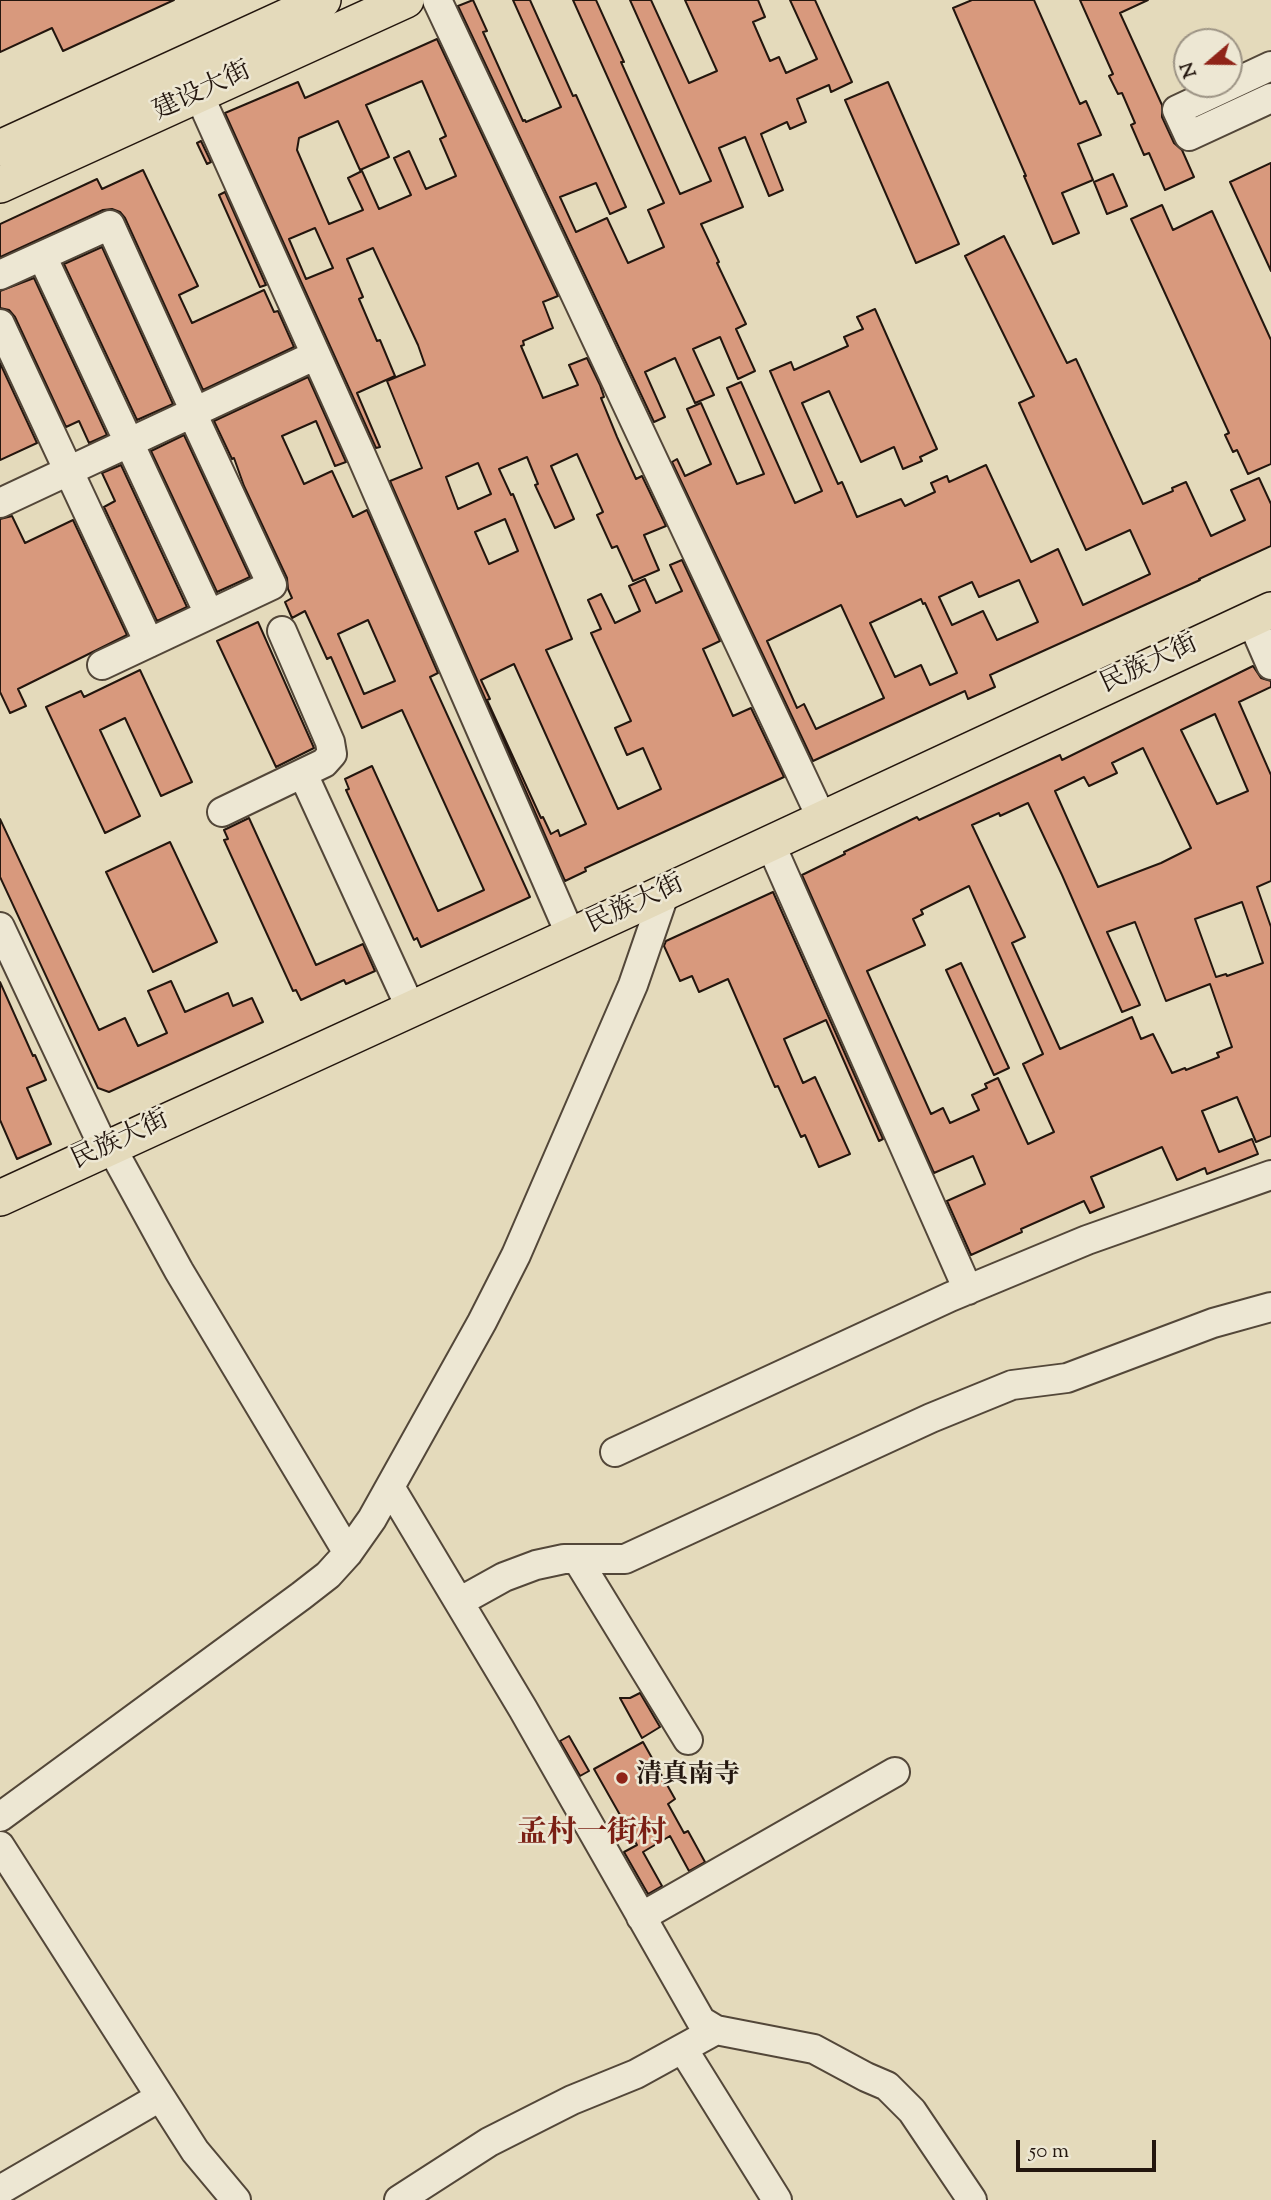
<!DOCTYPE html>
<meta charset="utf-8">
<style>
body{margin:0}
#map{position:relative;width:1271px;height:2200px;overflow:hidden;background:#e4dabb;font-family:"Sorts Mill Goudy",serif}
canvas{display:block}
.north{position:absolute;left:1173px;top:28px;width:70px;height:70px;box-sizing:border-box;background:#ede7d3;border:2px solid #9c9384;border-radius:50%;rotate:250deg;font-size:19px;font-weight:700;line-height:28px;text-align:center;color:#23160e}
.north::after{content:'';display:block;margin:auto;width:24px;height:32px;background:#8f2418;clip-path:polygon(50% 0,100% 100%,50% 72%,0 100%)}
.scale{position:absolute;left:1016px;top:2140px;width:140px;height:32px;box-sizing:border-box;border:4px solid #23160e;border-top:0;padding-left:9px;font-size:21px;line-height:24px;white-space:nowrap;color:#23160e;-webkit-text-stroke:5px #ede7d3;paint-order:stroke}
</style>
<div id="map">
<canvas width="1271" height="2200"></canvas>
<div class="north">N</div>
<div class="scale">50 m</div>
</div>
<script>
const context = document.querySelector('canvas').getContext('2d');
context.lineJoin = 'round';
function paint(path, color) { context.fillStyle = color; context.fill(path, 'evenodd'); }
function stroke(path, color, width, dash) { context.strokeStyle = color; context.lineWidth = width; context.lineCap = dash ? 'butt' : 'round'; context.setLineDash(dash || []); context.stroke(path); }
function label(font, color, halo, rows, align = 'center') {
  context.font = font + ' "Sorts Mill Goudy","Noto Serif SC",serif'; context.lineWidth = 5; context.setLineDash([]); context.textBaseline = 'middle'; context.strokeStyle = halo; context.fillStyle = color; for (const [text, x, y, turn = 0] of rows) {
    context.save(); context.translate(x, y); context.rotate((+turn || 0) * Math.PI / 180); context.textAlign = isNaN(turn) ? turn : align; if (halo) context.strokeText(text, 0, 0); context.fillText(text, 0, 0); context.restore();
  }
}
const building = new Path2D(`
 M0,0H174L63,51L52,28L0,52Z
 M473,0L487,31L483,32L523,121L525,120L526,122L561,107L513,0H530L573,96L576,95L626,207L610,214L596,183L560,197L576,232L607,218L628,263L664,247L648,210L664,203L573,0H596L624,62H621L680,194L711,181L630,0H651L689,83L717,71L685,0H758L765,17L753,22L770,61L779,57L786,73L817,59L790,0H815L852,82L831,92L829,85L797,99L806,122L790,129L787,122L761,134L783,190L769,196L745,137L719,148L743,207L701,224L719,262L717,263L746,324L736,329L755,371L738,379L720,337L693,349L714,395L695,403L675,358L645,372L665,417L654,422L458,6Z
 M972,0H1034L1080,104L1086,101L1101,135L1078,144L1093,180L1062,193L1079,233L1053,244L1024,176H1026L953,8Z
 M1080,0H1148L1120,13L1162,105V117L1174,143L1182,150L1194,177L1165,190L1149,153L1144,155L1131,125L1135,123L1122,93L1118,94L1109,76L1113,74Z
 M437,39L558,296L543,302L553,328L523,341L524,345L521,346L543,398L578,385L569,365L587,358L600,385L604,397L601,398L617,437L636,479L642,476L666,526L644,535L659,570L633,581L617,546L612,548L597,515L603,512L577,454L551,466L574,519L555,528L535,485L538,484L527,457L499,469L511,495L513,494L572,639L546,650L618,809L661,789L643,748L627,755L615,728L631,721L591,633L601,629L588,600L601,594L615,623L640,611L629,586L645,579L656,603L682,591L670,565L682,560L720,641L703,649L733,716L751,708L784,777L585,868L586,871L565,881L390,481L422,468L387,381L425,365L418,345L373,248L347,259L363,297L359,299L377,341L380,340L395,376L357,393L380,447L376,448L225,113L298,82L305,98ZM422,81L446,136L440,139L456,176L426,189L409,151L394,158L411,195L379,209L362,171L348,178L363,210L329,224L297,150L299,138L338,121L360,170L389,157L366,105ZM315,228L333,268L306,279L289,239ZM478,463L491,494L458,509L446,477ZM505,519L518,551L489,564L475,532ZM514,664L586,824L560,836L558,830L551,834L543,817L541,818L487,700L490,699L481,680Z
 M888,82L959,244L916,263L845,100Z
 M201,141L211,162L207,164L197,143Z
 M1271,163V271L1230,182Z
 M143,170L198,286L179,295L192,323L264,290L274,312L278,311L294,347L203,390L125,218L120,212L112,209L103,210L0,257V224L97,179L102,189Z
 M1113,174L1127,206L1107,214L1094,182Z
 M225,192L266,285L260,287L219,195Z
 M1162,205L1173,230L1212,211L1271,340V464L1248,474L1237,450L1233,452L1225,435L1229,433L1131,219Z
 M1004,236L1067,363L1076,359L1143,504L1173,491L1172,488L1186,482L1211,536L1245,520L1231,490L1259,478L1271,504V546L1199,579L1200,580L990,675L995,687L968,699L965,691L813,761L672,462L677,459L685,476L711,464L687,409L701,403L737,484L764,474L727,388L741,382L795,503L822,491L770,371L791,362L794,370L848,346L844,337L863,329L857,317L875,309L937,449L920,457L922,461L903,469L894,447L861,462L829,391L802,403L838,484L842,482L857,517L901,499L905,506L935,492L931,483L947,476L949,482L986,465L1031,562L1058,549L1083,605L1150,574L1130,530L1086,550L1019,403L1034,396L965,256ZM1019,580L1038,622L997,640L983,611L952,625L939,597L972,582L979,597ZM921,599L923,604L925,603L957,673L930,685L921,665L895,677L870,623ZM841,605L884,698L816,729L804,704L797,708L767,641Z
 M102,247L173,404L137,420L64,264Z
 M34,278L107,435L89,443L79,421L66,427L15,317L9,310L0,308V291Z
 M0,363L37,443L0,460Z
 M308,377L346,462L335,466L316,421L282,436L304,484L332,471L353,517L367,510L438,673L430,677L530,897L421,947L417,938L414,940L346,790L349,789L345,779L372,766L438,911L484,890L402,710L362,728L331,657L327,659L305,611L292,618L285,602L292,598L288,589L287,578L244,486L234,458L232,459L214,421ZM368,620L395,681L364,694L338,634Z
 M184,435L250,577L217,592L151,451Z
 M121,465L187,607L157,621L104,507L115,501L102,473Z
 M12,516L25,543L73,520L127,635L18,689L26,706L10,713L0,692V519Z
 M258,622L314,748L276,767L217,641Z
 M1253,666L1261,678L1271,681V687L1239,702L1271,775V881L1257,887L1271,927V1136L1256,1142L1237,1097L1202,1111L1219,1152L1252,1139L1258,1154L1207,1174L1205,1168L1177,1180L1162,1147L1091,1177L1104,1207L1090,1213L1084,1201L1021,1229L1022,1232L971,1255L947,1201L985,1184L973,1156L934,1173L802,875L845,854L844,852L917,817L919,820L1060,755L1062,760ZM1215,714L1248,791L1217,804L1181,730ZM1143,748L1191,848L1161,863L1098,887L1055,791L1084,777L1089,786L1117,773L1112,763ZM1028,803L1062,875L1122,1012L1140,1005L1107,932L1135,922L1166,1001L1210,984L1232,1047L1217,1053L1219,1057L1186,1070L1185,1068L1172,1073L1153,1034L1141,1039L1132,1017L1060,1049L1012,943L1025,937L972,825L999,813L1000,816ZM969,886L1043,1054L1023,1064L1054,1132L1028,1144L998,1078L985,1084L987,1088L972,1095L979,1110L950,1123L943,1108L931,1114L867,971L925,945L913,919L923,914L921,910ZM1242,902L1263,963L1227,976L1226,974L1216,977L1195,919Z
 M140,670L192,782L161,796L125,718L100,730L140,816L105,833L46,707L81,691L84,697Z
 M249,818L316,965L363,944L375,971L346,984L344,980L301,1000L296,990L293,991L224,840L228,839L224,830Z
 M0,819L99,1030L125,1018L138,1046L167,1033L148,991L171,981L185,1012L228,993L233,1006L252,998L263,1022L109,1092L98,1088L0,877Z
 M170,842L217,942L153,972L106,872Z
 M773,892L883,1139L879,1141L826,1020L784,1039L803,1083L815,1077L850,1154L819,1167L805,1135L801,1137L778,1086L775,1087L728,979L699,992L692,976L680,981L664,946L666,941Z
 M961,963L1009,1068L994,1075L946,970Z
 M0,982L33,1056L35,1055L46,1080L27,1088L51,1144L17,1159L0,1120Z
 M640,1693L660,1727L642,1738L620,1698H630Z
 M569,1736L589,1771L580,1776L560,1741Z
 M643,1742L675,1799L668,1804L684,1833L688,1831L705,1862L689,1871L670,1836L643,1852L662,1886L648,1894L624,1852L637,1845L594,1769Z`);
paint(building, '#d8997d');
stroke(building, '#23160e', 2);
const minor = new Path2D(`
 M437,0L822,819
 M1271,66L1177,110L1189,136L1271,98
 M199,95L361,455L571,936
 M42,256L209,614
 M0,275L110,225L195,412
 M0,324L149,643
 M0,503L316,355
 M1251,619L1271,665
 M102,665L272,585L192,413
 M303,774L411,1009
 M222,812L324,763L332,754L330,742L282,631
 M770,843L968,1290
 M0,927L105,1150
 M111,1147L179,1271L348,1553
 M615,1452L950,1297L1087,1240L1271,1175
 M390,1487L523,1709L701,2021L716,2030L814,2049L866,2077L887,2086L912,2111L972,2200
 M577,1559L688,1740
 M459,1602L504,1577L536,1565L564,1559H625L931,1418L1012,1385L1067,1378L1213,1323L1271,1307
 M0,1817L301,1596L328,1575L348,1553L372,1519L482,1322L516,1255L633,985L665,892
 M0,1846L195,2151L236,2200
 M641,1917L895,1772
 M683,2049L777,2200
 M0,2190L160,2097
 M399,2200L489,2142L572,2100L636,2074L716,2030`);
const major = new Path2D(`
 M0,148L323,0
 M0,185L406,0
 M0,1198L640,904L1271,610`);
stroke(minor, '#534739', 32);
stroke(major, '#23160e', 38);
stroke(minor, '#ede7d3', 28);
stroke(major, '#e4dabb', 35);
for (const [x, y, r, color] of [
 [622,1778,7,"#8f2418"]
]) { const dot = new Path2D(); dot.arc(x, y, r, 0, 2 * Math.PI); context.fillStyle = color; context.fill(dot); stroke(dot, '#ede7d3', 2.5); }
label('26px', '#23160e', '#ede7d3', [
 ["建设大街",203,93,-25],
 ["民族大街",1150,666,-25],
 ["民族大街",636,906,-25],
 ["民族大街",121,1142,-25]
]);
label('bold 26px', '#23160e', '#ede7d3', [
 ["清真南寺",636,1778]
], 'left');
label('bold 30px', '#7a1f14', '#ede7d3', [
 ["孟村一街村",592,1836]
]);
</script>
